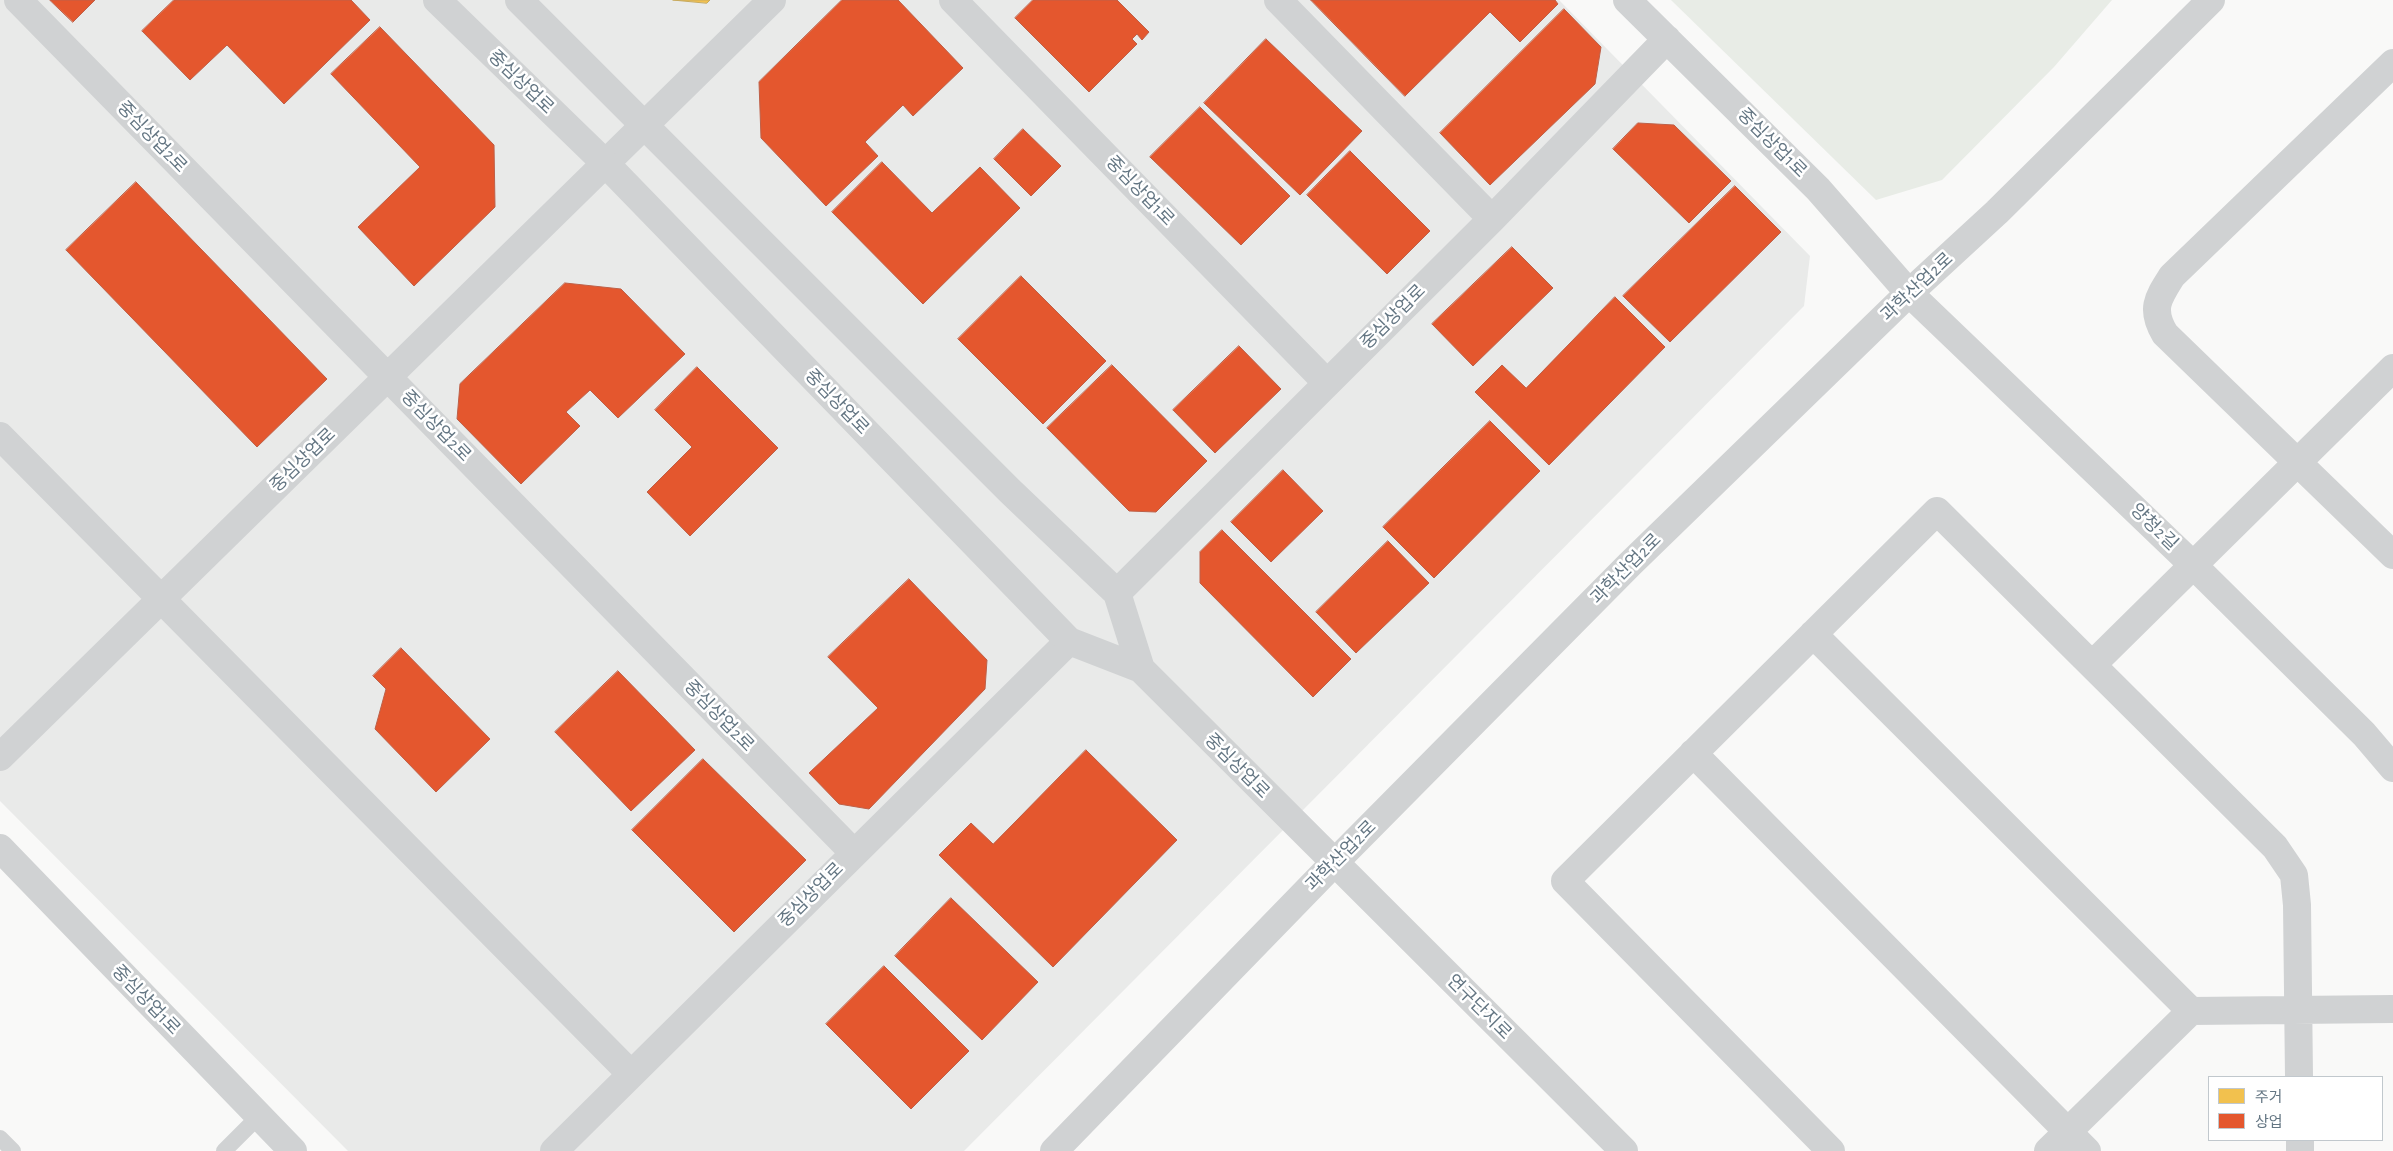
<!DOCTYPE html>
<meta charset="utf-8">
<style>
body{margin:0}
#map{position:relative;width:2393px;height:1151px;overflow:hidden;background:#f9f9f8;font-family:"Alegreya Sans","Noto Sans KR",sans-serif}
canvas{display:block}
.legend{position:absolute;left:2208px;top:1076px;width:175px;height:65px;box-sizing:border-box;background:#fff;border:1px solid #c1c8cd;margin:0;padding:6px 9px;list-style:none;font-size:15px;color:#647683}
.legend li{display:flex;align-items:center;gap:10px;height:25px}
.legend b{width:25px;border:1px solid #c1c8cd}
</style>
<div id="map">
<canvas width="2393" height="1151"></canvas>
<ul class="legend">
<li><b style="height:14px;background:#f2c14e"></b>주거</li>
<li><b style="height:14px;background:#e4572e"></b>상업</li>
</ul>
</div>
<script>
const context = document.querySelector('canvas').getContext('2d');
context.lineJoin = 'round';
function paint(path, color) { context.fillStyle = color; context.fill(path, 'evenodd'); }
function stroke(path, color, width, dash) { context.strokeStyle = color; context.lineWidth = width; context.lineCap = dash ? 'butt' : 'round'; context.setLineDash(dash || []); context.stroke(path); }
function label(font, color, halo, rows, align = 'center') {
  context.font = font + ' "Alegreya Sans","Noto Sans KR",sans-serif'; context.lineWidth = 5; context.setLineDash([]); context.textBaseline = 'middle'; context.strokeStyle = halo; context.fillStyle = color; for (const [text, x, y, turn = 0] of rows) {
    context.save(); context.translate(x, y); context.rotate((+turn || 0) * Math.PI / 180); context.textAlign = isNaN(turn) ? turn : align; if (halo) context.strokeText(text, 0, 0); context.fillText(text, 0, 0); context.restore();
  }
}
paint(new Path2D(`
 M0,0H1559L1810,256L1804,306L964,1151H348L0,801Z`), '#e9eae9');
paint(new Path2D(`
 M1671,0H2112L2054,67L1942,180L1876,200Z`), '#e8ece6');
const homes = new Path2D(`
 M673,0H710L707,3Z`);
paint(homes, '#f2c14e');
stroke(homes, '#c7aa5e', 1);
const shops = new Path2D(`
 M50,0H95L73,22Z
 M174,0H351L370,20L284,104L227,45L190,80L142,31Z
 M842,0H898L963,68L913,116L903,105L865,142L878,156L826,206L761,138L759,82Z
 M1033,0H1117L1149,32L1142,40L1137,34L1132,39L1137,44L1089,92L1015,18Z
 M1311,0H1555L1558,4L1520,42L1490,12L1405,96Z
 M1564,9L1601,47L1595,84L1490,185L1440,133Z
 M380,27L494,145L495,207L414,286L358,227L420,167L331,74Z
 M1266,39L1362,131L1300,195L1204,103Z
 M1200,107L1290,196L1241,245L1150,157Z
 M1638,123L1674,125L1731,181L1689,223L1613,149Z
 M1023,129L1061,166L1031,196L994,159Z
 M1350,151L1430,231L1387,274L1307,195Z
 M882,162L932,213L980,167L1020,208L923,304L832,212Z
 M136,182L327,379L257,447L66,250Z
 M1735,186L1781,232L1670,342L1623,296Z
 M1512,247L1553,288L1473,366L1432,324Z
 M1021,276L1106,361L1043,424L958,339Z
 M565,283L621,289L685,354L618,418L590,390L566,412L580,426L521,484L457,419L460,384Z
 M1615,297L1665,347L1549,465L1475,392L1502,365L1526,388Z
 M1239,346L1281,389L1215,453L1173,410Z
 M1112,365L1207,461L1156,512L1129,511L1047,428Z
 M697,367L778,448L690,536L647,492L692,447L655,410Z
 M1490,421L1540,471L1434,578L1383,527Z
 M1283,470L1323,511L1271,562L1231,522Z
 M1222,530L1351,659L1313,697L1200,583V552Z
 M1388,541L1429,583L1356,653L1316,612Z
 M909,579L987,660L985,689L869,809L839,804L809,773L878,708L828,657Z
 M401,648L490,739L436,792L375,729L386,689L373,676Z
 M618,671L695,750L631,811L555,732Z
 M1086,750L1177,840L1053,967L939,855L971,823L993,844Z
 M703,759L806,860L734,932L632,830Z
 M951,898L1038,982L982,1040L895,956Z
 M884,966L969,1051L911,1109L826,1024Z`);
paint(shops, '#e4572e');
stroke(shops, '#be6048', 1);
stroke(new Path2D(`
 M0,1138L13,1151
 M224,1151L259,1116`), '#d0d2d3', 16);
stroke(new Path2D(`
 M18,0L854,853
 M953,0L1327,383
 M1278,0L1492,219
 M1627,0L1818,189L1909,293L2193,565L2364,734L2393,768
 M2393,63L2172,276C2158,298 2150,309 2165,334L2393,555
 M0,436L631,1074
 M1117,593L1492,219L1667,39
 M1813,634L2191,1011L2048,1151
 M2092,665L2393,368
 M1693,753L2087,1151
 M0,757L772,0
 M0,848L293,1151
 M2191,1011L2393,1009
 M2300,1140V1151
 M554,1151L1069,641
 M1831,1151L1565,881L1937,511L2275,847L2294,875L2297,905L2299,1077`), '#d0d2d3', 28);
stroke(new Path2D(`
 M437,0L605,163L1069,641L1141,669L1624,1151
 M519,0L1010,491L1117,593L1141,669
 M1054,1151L1334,863L1630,564L1909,293L1997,212L2211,0`), '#d0d2d3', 28);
label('18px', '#647683', '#fff', [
 ["중심상업로",521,82,44],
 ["중심상업2로",152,137,46],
 ["중심상업1로",1772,143,45],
 ["중심상업1로",1140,191,46],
 ["과학산업2로",1917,287,-43],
 ["중심상업로",1393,317,-45],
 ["중심상업로",837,402,46],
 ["중심상업2로",436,426,46],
 ["중심상업로",303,460,-44],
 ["양청2길",2154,527,44],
 ["과학산업2로",1626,569,-45],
 ["중심상업2로",719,716,46],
 ["중심상업로",1237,766,45],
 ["과학산업2로",1341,856,-45],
 ["중심상업로",811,895,-45],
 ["중심상업1로",146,1000,46],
 ["연구단지로",1479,1007,45]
]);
</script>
